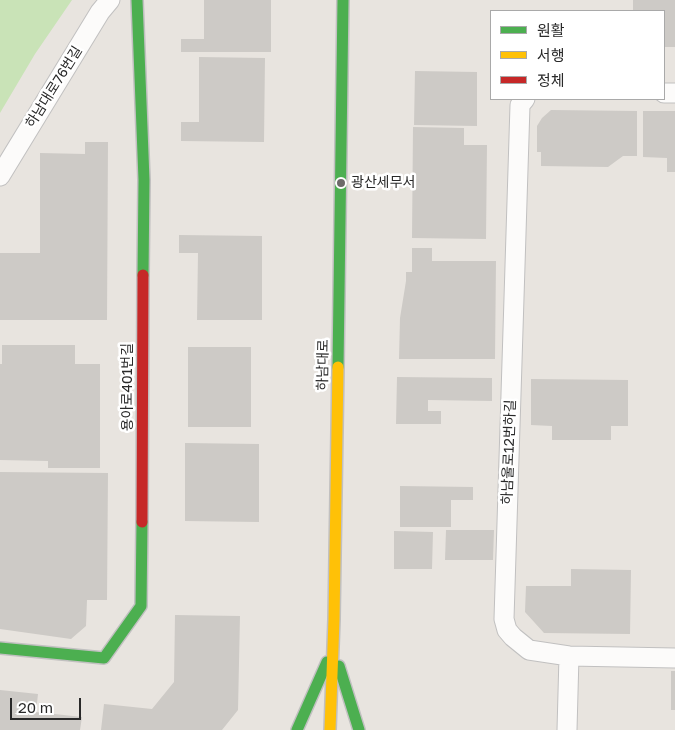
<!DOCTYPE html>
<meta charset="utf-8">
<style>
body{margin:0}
#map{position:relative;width:675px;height:730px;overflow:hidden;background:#e8e4df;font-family:"Golos Text","Noto Sans KR",sans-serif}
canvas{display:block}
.legend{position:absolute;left:490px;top:10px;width:175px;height:90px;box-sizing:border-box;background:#fff;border:1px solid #a9a9a9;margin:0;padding:6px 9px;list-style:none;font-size:15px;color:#292929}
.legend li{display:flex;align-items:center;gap:10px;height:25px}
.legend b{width:25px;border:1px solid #a9a9a9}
.scale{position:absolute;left:10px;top:698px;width:71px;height:22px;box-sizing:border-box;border:2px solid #292929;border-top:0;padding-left:6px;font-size:15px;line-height:18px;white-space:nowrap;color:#292929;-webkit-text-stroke:4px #fff;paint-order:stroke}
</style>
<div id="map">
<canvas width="675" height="730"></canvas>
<ul class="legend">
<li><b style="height:6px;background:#4caf50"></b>원활</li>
<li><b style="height:6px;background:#ffc107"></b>서행</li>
<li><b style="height:6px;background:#c62828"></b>정체</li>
</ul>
<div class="scale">20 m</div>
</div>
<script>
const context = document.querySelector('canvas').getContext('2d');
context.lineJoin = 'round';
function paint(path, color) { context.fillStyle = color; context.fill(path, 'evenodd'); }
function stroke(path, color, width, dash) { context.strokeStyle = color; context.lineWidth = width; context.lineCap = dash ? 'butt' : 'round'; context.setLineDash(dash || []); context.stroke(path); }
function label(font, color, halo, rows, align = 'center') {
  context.font = font + ' "Golos Text","Noto Sans KR",sans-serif'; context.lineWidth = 5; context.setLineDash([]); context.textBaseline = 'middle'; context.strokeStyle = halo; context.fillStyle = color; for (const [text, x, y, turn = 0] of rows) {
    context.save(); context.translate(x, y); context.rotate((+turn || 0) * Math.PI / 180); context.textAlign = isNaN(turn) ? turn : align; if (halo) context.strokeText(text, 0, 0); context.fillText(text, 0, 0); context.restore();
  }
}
paint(new Path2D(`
 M0,0H72L35,54L0,113Z`), '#c9e3b7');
paint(new Path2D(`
 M204,0H271V52H181V39H204Z
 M633,0H675V47H664V11H633Z
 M199,57L265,58L264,142L181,141V122H199Z
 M415,71L477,72V126L414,125Z
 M551,110L637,111V156H623L608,167L541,166V152H537V126L542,118Z
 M643,111H675V172H667V158L643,157Z
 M413,127L464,128V145H487L486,239L412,238Z
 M85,142H108L107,320H0V253H40V153L85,154Z
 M179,235L262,236V320H197L198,253H179Z
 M412,248H432V261H496L495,359H399L400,318L406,281V272H412Z
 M2,345H75V364H100V468H48V461L0,460V364H2Z
 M188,347H251V427H188Z
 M397,377L492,378V401L428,400V411H441V424H396Z
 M531,379L628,380V426H611V440H552V426L531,425Z
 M185,443L259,444V522L185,521Z
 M0,472L108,473L107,600H87L86,626L71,639L0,629Z
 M400,486L473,487V500H451V527H400Z
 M446,530H494L493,560H445Z
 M394,531L433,532L432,569H394Z
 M571,569L631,570L630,634L544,633L525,612L526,586H571Z
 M175,615L240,616L238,710L222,730H101L104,704L152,709L174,682Z
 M671,671H675V710H671Z
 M0,690L38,694L36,712L82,717L80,730H0Z`), '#cdcac6');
const street = new Path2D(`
 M664,93H675
 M525,99L520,105L504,619L507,630L513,637L529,650L569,656L675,658
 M0,176L100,12L110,0
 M567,730L569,656`);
const fast = new Path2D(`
 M137,0L144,180L143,275
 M338,367L343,0
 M0,648L104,658L141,606L142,522
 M339,666L359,730
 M297,730L327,662`);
const slow = new Path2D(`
 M330,730L334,619L338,367`);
const jam = new Path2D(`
 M142,522L143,275`);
stroke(street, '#c1c0c0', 21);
stroke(fast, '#c1c0c0', 14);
stroke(slow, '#c1c0c0', 14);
stroke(jam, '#c1c0c0', 14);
stroke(street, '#fcfbfa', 19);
stroke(fast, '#4caf50', 11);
stroke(slow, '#ffc107', 11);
stroke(jam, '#c62828', 11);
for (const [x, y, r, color] of [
 [341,183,5,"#6c6a69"]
]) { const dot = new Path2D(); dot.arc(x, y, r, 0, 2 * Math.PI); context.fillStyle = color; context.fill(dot); stroke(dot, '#fff', 2); }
label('14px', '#292929', '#fff', [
 ["하남대로76번길",54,87,-58],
 ["하남대로",323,365,-89],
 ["용아로401번길",128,387,-90],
 ["하남울로12번하길",509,452,-88]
]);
label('14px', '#292929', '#fff', [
 ["광산세무서",351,183]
], 'left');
</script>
